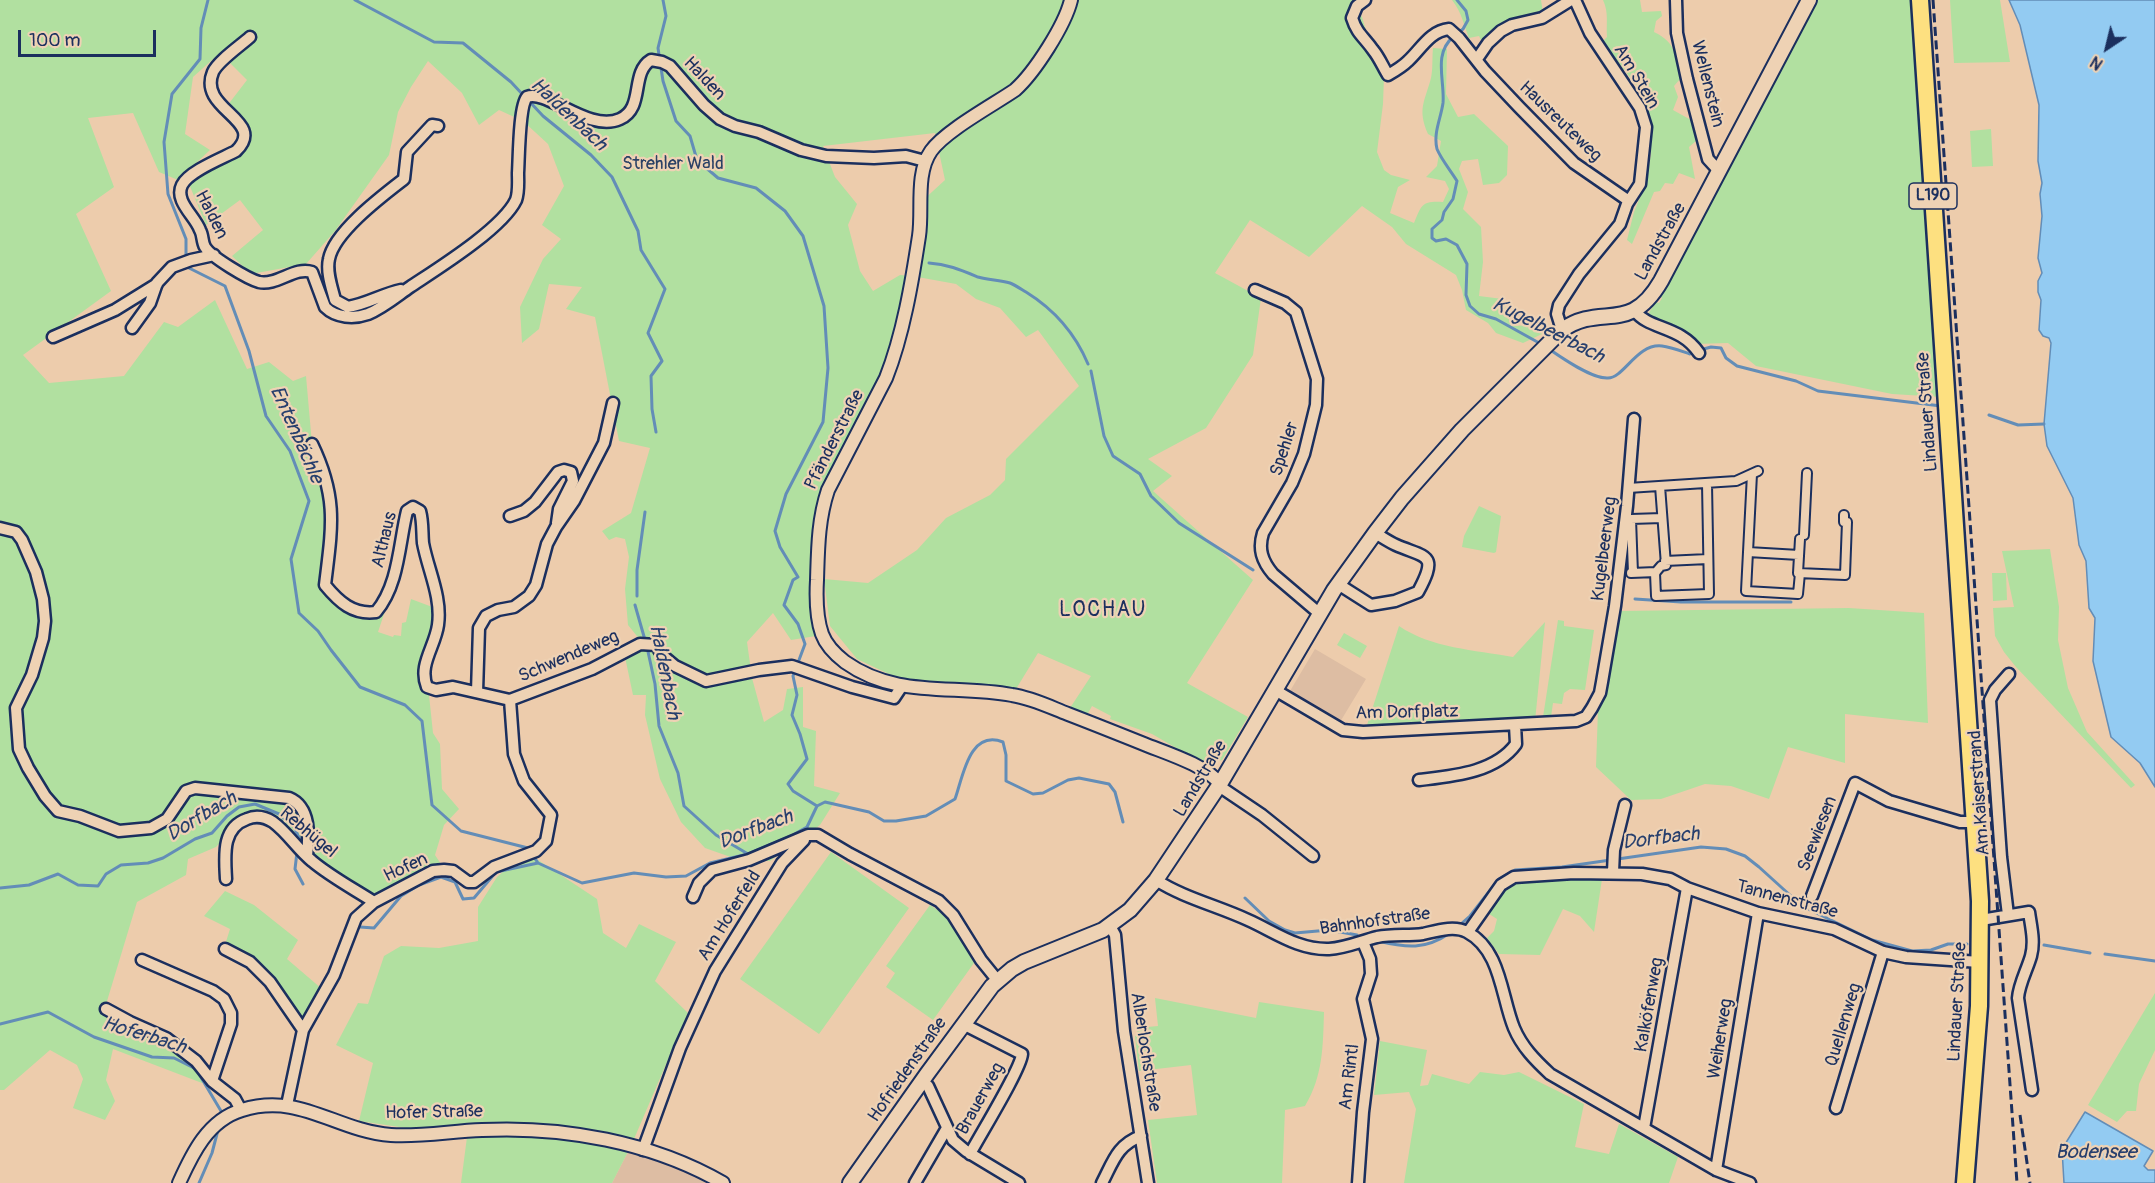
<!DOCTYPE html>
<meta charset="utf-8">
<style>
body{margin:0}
#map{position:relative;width:2155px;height:1183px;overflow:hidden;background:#edccac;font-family:Pangolin,sans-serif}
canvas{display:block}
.north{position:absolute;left:2077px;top:18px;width:60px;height:60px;-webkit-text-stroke:4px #eed2b4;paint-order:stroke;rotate:215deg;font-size:16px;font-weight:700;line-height:24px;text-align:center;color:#1b2f5e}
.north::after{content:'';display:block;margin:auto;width:21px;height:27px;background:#1b2f5e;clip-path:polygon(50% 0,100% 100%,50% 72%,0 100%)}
.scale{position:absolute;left:18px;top:30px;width:138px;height:27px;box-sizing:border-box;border:3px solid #1b2f5e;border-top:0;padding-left:8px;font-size:18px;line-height:21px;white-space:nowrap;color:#1b2f5e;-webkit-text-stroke:4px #eed2b4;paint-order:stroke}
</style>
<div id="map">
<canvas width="2155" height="1183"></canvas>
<div class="north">N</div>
<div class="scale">100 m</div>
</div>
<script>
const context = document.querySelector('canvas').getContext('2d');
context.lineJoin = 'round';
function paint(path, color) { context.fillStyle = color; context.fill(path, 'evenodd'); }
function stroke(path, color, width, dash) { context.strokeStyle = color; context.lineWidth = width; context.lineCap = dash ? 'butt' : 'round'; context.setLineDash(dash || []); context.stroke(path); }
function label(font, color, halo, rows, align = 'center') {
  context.font = font + ' Pangolin,sans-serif'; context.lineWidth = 4.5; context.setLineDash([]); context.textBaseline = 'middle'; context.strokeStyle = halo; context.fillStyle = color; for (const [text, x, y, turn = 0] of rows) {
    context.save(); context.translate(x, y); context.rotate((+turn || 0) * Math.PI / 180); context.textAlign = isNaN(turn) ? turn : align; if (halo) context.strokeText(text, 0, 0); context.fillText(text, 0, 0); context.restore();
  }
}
paint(new Path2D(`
 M1315,649L1366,679L1340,722L1290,691Z
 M631,1146L723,1183H612Z`), '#ddbda3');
paint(new Path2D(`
 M0,0H1362L1355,6L1362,17L1367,34L1384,76L1383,104L1377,152L1384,170L1391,175L1410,180L1398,187L1390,213L1414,223C1422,204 1422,201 1443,202L1449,189L1445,181L1426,177L1437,166L1441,141L1428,134C1417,109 1425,101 1431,78C1433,69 1432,58 1433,48L1447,49L1446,94L1458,117L1474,114L1508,146L1507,175L1499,183L1483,185L1478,159L1462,161L1459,169L1468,192L1463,209L1481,227L1483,262L1479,296L1503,299L1511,326L1536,325L1542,334L1523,343L1496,333L1488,323L1466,310L1462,290L1456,275L1406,244L1392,227L1362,206L1309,257L1250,220L1215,273L1261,298L1253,355L1206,428L1148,459L1172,476L1153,491L1253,580L1187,683L1248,717L1222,760L1206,765L1152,734L1110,719L1111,716L1092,706L1087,715L1070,708L1091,676L1038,653L1016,689L912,680L891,675L857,659L830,626L824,579L868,583L917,550L946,518L990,495L1005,480L1006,459L1079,386L1038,330L1026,337L1000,308L976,299L956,284L912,276L893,360L822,507V635L791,640L773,613L747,642L752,678L764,722L783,710L787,689L803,687V727L816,731L814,786L840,793L820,825L770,861L739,860L705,848L681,822L660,779L645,715L646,695H633L625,657L645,646L628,625L625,589L629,557L625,539L616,537L609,540L602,531L631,513L650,448L619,441L595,317L566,309L582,287L549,284L539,329L522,343L520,307L543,259L561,239L542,225L564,186L548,144L523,121L499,110L479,125L462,93L428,61L411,87L398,112L389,155L335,231L306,264L251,274L232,256L263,230L240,200L206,225L189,184L249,147V129L227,106L247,80L220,53L193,77L185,134L210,150L178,180L159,172L133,113L88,118L114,187L76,214L111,291L23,355L49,383L124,376L164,322L178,327L215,300L247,369L269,362L293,381L306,376L312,444L330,495L325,585L335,597L367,613L388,602L378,632L393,637L394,635L401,636L402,623L406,622L411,599L435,608L432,629L418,684L429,695L433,733L440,744L442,789L459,809L444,825L435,855L441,864L376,898L307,856L264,818L234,827L216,847L188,859L186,875L137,902L104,1011L166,1039L206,1076L202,1083L113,1049L106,1080L115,1101L105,1120L73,1108L83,1079L77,1065L50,1050L4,1090H0ZM935,133L945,180L921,202L912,276L900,275L873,291L860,271L848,225L857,204L835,177L823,146Z
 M1452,0H1541L1543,13L1484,46L1479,36L1469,38C1463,23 1462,13 1452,0Z
 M1603,0H1640L1642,12L1661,11L1662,16L1656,21L1654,32C1677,43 1675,56 1681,78L1674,86L1678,97L1673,110L1691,120L1696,141L1689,147L1695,179L1679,173L1673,184L1665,183L1660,191L1654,192L1632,244L1627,240L1634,212L1646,183L1651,154L1648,117L1640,90L1602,42L1607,37C1606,23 1609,13 1603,0Z
 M1815,0H1914L1941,397L1892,394L1756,366L1728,343L1696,344L1651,319L1648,314L1656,302L1659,303L1662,298L1658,295Z
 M1950,0H2000L2010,62L1954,63Z
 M1991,129L1993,166L1972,167L1970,131Z
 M1479,506L1501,516L1496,552L1494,553L1462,547L1464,536Z
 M2050,549L2059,607L2058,640L2068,688L2087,732L2135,785L2131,788L2016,667L2004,652L1995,636L1993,608L2014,607L2002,551Z
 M1992,573H2006L2007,600L1993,601Z
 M1849,608L1924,613L1928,723L1845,714V763L1788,747L1769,799L1731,786L1705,784L1661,799L1631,800L1596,767L1598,710L1607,685L1620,611Z
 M1558,620L1564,621V626L1594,630L1585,690L1570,689L1564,693L1562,704L1553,703L1551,717H1543Z
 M1545,622L1535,721L1367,725L1399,626C1431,648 1475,650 1513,657Z
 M1344,633L1367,646L1360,658L1337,645Z
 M526,852L597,899L603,933L626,948L639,924L676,942L655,981L688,1013L631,1146L612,1183H461L467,1137L359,1121L373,1063L336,1045L358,1003L368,1004L384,956L401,946L439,948L478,941V907L497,877Z
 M831,852L909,908L819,1034L740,979Z
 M1535,879H1602L1594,932L1580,916L1563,909L1540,955L1499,954L1487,938L1494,931L1497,919L1486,912C1502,884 1503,883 1535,879Z
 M225,891L254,905L298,940L287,959L322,989L302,1021L256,962L225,945L230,929L204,916Z
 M930,905L948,917L974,963L933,1020L886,987L895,973L886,966Z
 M2155,993V1050L2139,1084L2136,1111H2127L2117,1122L2088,1105Z
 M1155,998L1256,1018L1259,1002L1324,1012C1323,1046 1323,1076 1305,1106L1285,1110L1282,1183H1157L1148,1120L1197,1115L1191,1065L1139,1071L1135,1036L1138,1035L1137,1028L1158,1026Z
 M1380,1041L1427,1050L1420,1086L1428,1085L1432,1074L1469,1084L1480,1072L1504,1075L1519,1072L1584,1104L1575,1147L1609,1154L1619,1124L1678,1157L1669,1183H1404L1416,1109L1409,1092L1374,1095Z`), '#b1e0a0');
const water = new Path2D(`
 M2009,0H2155V787L2140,763L2111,737L2093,661L2095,618L2089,608L2086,561L2079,545L2073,498L2047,446L2044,424L2051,343L2049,338L2043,336L2039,330L2041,300L2038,292V281L2042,273L2038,258L2042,216L2040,194L2042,183L2038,161L2039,105L2020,25Z
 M2085,1112L2153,1151L2144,1166L2148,1170H2155V1183H2064L2062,1149Z`);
paint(water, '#93cbf2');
stroke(water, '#638db7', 1.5);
stroke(new Path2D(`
 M355,0L434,42L463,43L511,82L524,96
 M663,0L666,16L658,48L663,81L676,121L690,136L697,160L718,178L756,188L785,211L803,236L824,306L828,368L823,422L786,494L775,531L780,547L798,577L793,580L784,605L798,624L805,644L793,676L797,695L792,715L800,734L807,759L788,784L793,791L817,806
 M1457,0L1466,11L1468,20L1463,29L1458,33
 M1453,37C1433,54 1445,81 1443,103C1441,118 1433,133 1437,149C1441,159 1451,171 1457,181L1453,199L1444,212L1442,220L1432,229V238L1436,241L1446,239L1457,245L1467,264L1466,295L1470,306L1479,314L1496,319L1541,344
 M529,101L543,116L591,155L612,177L638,231L641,250L665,289L648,333L662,361L651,376L652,409L656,432
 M186,259V239L168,194L164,142L172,94L200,59L201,28L208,0
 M929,263C947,264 961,270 978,277C988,280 999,280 1010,283C1015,285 1021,289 1026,292C1055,310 1075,333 1088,364
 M188,265L189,268L225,286L249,351L266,416L290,451L309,501L291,559L299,613L318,631L331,650L360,687L405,705L422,721L432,805L461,831L528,848L538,863
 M1549,349C1562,358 1592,379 1608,378C1624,378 1637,343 1662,346C1671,347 1681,351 1690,354L1694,352
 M1700,350L1711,347L1721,348L1726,358L1737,366L1796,381L1818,391L1941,406
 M1091,371L1104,436L1113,456L1140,474L1151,496L1179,523L1253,570
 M1989,415L2018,425L2044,424
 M637,596V570L645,512
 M1635,599L1681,602H1791
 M635,605L645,640
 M647,647L655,684L659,726L678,773L684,806L716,835L748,854
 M297,852L295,869L303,884
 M0,888L29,885L58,874L78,885L98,886L106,874L121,865L148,863L163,858L195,839L212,833L227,816L239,807L255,804L279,814L294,827L301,842L300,846
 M1245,898L1269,921L1285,930L1295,933L1329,930L1357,935
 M1461,924L1470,916L1499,879L1515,870L1562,867L1701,847L1726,849L1745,856L1759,867L1802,906L1872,940L1912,951L1931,950L1948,944H1967
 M360,927L374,928L401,896L419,885L441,877L455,882L463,899L474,898L496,872L538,863L582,883L634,873L666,877L686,876L710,863L748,854L791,836L807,827L817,806L825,802L869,812L884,821H896L926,816L955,799C963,777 969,729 1003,742L1006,755V781L1033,794L1043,793L1068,780L1079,778L1109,784L1115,792L1123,822
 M1378,941C1407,948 1425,950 1450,933
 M2044,945L2090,953
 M2105,954L2155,961
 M0,1024L48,1012L94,1037L152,1057L174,1058L196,1069L221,1111L220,1118
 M199,1183L212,1153L218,1130`), '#638db7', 3);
const pedestrian = new Path2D(`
 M1752,474L1746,591L1798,594L1800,573
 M1660,486L1666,565L1661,566L1655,573L1656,596L1709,594L1707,484
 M1628,488L1736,481L1758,471
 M1804,535L1807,473
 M1800,539L1798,573L1845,575L1847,522H1844V515
 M1748,552L1799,555
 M1665,561L1708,559
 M1631,573L1656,572
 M1633,573L1631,519L1662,518`);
const minor = new Path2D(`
 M1365,0L1357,6L1352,18C1357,34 1364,37 1373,50C1379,57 1383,67 1388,75C1395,71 1402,67 1408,61C1421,49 1430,31 1449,29L1459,38L1485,71L1519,107L1574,163L1629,201
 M1676,0L1677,33L1687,79L1708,159L1719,171
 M250,37C240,46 218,61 213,72C197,110 268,120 236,151C223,158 189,171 182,185C174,201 195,216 200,230C203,235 202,242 205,247C211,257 248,279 259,282C277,286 295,266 312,272L325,307C336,318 354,319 368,314C383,308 397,296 410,287C437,269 502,229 516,200C519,192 518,182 518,173C519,158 519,106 527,97C547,89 589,133 620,119C645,108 630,73 651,60L662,62L670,66L704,105L720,119L735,126L759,132L801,150L826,156L874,158L906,156L925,161
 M1477,59L1488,43L1501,31L1512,25L1542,18L1571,0
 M401,290C382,294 367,304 348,307L335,300C332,288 326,272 329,259C334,232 382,196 404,179L407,152L432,125L438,126
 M1255,290L1285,303L1296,312L1317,379L1316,405L1304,454L1292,483L1263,533C1258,549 1262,561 1273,574L1320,614
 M1635,311C1649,330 1680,325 1699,353
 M132,328L150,303L157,283L172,267L191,260L214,255
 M1562,330L1557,314L1559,305L1579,274L1620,224L1627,204L1640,184L1646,127L1640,108L1590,33L1575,0
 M53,337L115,310L157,284
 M312,444C338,498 332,527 325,585C339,602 353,615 376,612C399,585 399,543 407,511L413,507L420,511C423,522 422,532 423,543C428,570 442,597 438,625C435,647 418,665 427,687L436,690L453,687L510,700L592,669L640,644L656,645L663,656L675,666L706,681L759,670L792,666L852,687L894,698L902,686
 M510,516L524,511L535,502L558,472L564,470L571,472L573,481L559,509L557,523
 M0,528L16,532L22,540L36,572L43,599L45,621L43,638L32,675L16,708L19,749L28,768L45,796L58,811L80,816L119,831L151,828L167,819L186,791L195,788L289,798C311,807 309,837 307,856
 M1338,584L1371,605L1395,601L1418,592C1439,553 1426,558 1396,545C1389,542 1382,537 1375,533
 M1275,690L1343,730L1363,732L1576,721L1586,717L1592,708L1600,693L1602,682L1615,606L1627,506L1634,419
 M477,692L479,628L486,616L498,610L514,607L529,596L536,585L547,544L556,527L574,501L604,443L613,403
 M1419,780C1452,776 1495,773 1516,744L1515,725
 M1220,784L1222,788L1262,815L1313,856
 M1613,872L1614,850L1625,805
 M226,879C225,857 221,828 247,819C256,815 265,817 273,822C288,833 298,850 312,861C331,877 354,889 374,902
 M1156,880C1184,898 1218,906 1248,920C1275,932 1298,950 1329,949C1346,948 1361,941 1377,937C1393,934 1408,936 1423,934C1436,931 1454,925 1467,932C1501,950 1501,996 1514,1028C1522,1047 1535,1060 1550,1074L1716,1170L1750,1183
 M1812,896L1855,783L1889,801L1960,822H1975
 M693,897L699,883L712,870L749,860L808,835H818L850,854L939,901L953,915L981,960L998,981
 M2008,915L2001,857L1990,700L1995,690L2009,674
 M1981,920L2029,912C2031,927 2035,941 2031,956C2027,970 2019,984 2018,998L2032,1090
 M1110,926L1115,935L1124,1031L1148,1183
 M1468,932L1501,885L1514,877L1574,873L1642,874L1670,879L1687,888L1758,913L1834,929L1883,952L1906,957L1980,962
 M225,949L250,962L270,982L303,1030
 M142,960L213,991L224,999L231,1013V1024L212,1081
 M106,1009L130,1022L166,1038L196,1061L212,1081L235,1099L241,1110
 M963,1024L1022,1054C1021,1069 980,1135 970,1154
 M922,1081L928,1086L953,1140L966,1151L1019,1183
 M287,1105L303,1030L334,975L356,918L374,902L433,871L444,870L453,871L468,882H474L494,867L536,851L546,841L551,815L524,781L514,754L510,700
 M1836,1108L1883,952
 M1644,1128L1687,888
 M643,1150L680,1048L715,971L782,863L804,840
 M1716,1170L1758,913
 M915,1183L947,1128
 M1102,1183C1113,1162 1117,1145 1141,1136
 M1358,1183L1363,1112L1372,1039L1363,999L1371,974L1370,959L1363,942`);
const tertiary = new Path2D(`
 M1071,0C1065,25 1035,72 1015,90C993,105 945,131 931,151C915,174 923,210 919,236C912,282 903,335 886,378L828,490C818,520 818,549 817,580C816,598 816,617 822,634C826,645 836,655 845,662C897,699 953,684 1012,695C1032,698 1050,707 1068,714C1094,724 1119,734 1144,744C1166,753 1206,765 1220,784
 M179,1183C192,1154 208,1120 242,1110C300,1092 336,1131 391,1135C421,1137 452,1131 482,1130C563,1126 652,1142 723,1183`);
const secondary = new Path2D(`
 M850,1183L927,1074L992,986L1012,969L1024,962L1103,930L1130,910L1156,880L1220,784L1334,590L1375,533L1402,498L1462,430L1562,330C1602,302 1629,336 1661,281L1809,0`);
const primary = new Path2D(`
 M1920,0L1980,901L1979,1006L1965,1183`);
stroke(pedestrian, '#1b2f5e', 12);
stroke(minor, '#1b2f5e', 15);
stroke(tertiary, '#1b2f5e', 16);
stroke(secondary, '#1b2f5e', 18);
stroke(primary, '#1b2f5e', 21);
stroke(pedestrian, '#eed2b4', 8);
stroke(minor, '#eed2b4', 10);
stroke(tertiary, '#eed2b4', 12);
stroke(secondary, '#eed2b4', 14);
stroke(primary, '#fde080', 16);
stroke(new Path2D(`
 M1933,0L2017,1183
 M2020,1115L2030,1183`), '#1b2f5e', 3, [9, 4.5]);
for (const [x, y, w] of [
 [1933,196,48]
]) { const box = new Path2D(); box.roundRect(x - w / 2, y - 13, w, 26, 4.5); context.fillStyle = '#eed2b4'; context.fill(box); stroke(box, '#1b2f5e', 1.5); }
label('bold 16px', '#1b2f5e', null, [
 ["L190",1933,196]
]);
label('18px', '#1b2f5e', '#eed2b4', [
 ["Am Stein",1636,77,59],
 ["Halden",704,79,47],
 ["Wellenstein",1707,84,76],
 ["Hausreuteweg",1560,122,44],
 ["Halden",211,215,63],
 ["Landstraße",1661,242,-61],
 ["Lindauer Straße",1928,412,-94],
 ["Pfänderstraße",835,440,-63],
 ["Spehler",1285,449,-72],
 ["Althaus",385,540,-76],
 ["Kugelbeerweg",1605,549,-83],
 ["Schwendeweg",569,657,-23],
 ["Am Dorfplatz",1407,713,-1],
 ["Landstraße",1201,779,-59],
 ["Am Kaiserstrand",1980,793,-94],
 ["Rebhügel",308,833,40],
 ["Seewiesen",1818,834,-69],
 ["Hofen",406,868,-25],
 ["Tannenstraße",1787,900,15],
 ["Am Hoferfeld",730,916,-58],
 ["Bahnhofstraße",1375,922,-8],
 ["Lindauer Straße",1958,1002,-87],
 ["Kalköfenweg",1650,1005,-80],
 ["Quellenweg",1844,1025,-73],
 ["Weiherweg",1721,1039,-81],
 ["Alberlochstraße",1145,1052,81],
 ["Hofriedenstraße",908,1070,-55],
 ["Am Rintl",1350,1077,-83],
 ["Brauerweg",981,1099,-61],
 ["Hofer Straße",434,1113,-1]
]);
label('18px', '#2a4165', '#eed2b4', [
 ["Strehler Wald",673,164]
]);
label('italic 20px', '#273f6d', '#eed2b4', [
 ["Haldenbach",568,115,43],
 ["Kugelbeerbach",1548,331,27],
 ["Entenbächle",296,435,66],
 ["Haldenbach",664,672,79],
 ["Dorfbach",202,817,-31],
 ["Dorfbach",756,830,-21],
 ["Dorfbach",1661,839,-7],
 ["Hoferbach",144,1036,17],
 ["Bodensee",2096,1153]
]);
context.letterSpacing = '1.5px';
label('21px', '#1b2f5e', '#eed2b4', [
 ["LOCHAU",1103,611]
]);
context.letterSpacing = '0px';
</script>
